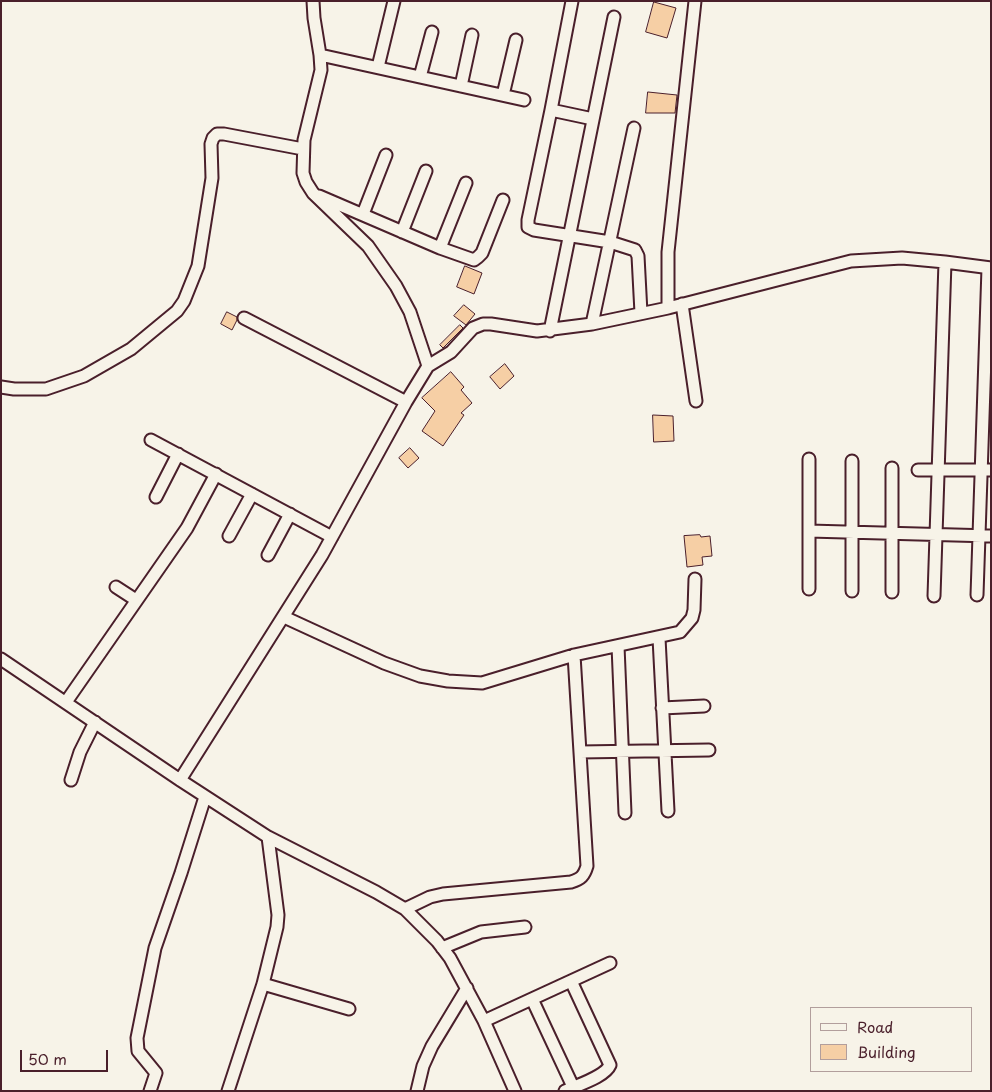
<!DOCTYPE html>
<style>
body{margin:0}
#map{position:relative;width:992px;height:1092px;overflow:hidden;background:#f7f3e8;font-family:"Playpen Sans",sans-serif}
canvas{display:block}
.frame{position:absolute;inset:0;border:2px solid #4a1f2b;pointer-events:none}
.legend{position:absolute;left:810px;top:1007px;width:162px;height:65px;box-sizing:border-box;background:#f7f3e8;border:1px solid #b29e9c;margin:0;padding:6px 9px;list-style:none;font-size:15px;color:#4a1f2b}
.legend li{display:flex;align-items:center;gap:10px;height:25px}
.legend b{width:25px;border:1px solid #b29e9c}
.scale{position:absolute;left:20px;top:1050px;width:88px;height:22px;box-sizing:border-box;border:2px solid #4a1f2b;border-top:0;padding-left:6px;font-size:15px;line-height:18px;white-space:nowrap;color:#4a1f2b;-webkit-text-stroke:4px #f7f3e8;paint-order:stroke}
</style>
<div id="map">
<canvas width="992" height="1092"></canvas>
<div class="frame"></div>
<ul class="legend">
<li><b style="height:6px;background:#f7f3e8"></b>Road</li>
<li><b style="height:14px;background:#f6cfa5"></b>Building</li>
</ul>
<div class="scale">50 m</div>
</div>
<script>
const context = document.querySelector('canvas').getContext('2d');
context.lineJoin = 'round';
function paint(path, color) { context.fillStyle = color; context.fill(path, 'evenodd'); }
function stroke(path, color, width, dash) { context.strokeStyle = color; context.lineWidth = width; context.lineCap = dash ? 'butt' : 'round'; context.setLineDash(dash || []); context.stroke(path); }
const building = new Path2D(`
 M654,2L676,8L667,38L646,32Z
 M648,92L677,95L675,113H646Z
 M465,266L482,273L474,294L457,287Z
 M464,305L475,314L466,325L454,316Z
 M227,312L237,317V320L232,330L221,324Z
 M460,325L463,328L443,348L440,345Z
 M505,364L514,376L500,389L490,377Z
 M451,372L464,387L461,390L472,403L461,413L464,415L443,446L422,431L435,411L422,398Z
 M653,415L673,416L674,441L654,442Z
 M410,448L419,458L408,468L399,458Z
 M700,535L701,537L710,536L712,556L702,557L703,565L687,567L684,536Z`);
paint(building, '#f6cfa5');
stroke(building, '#4a1f2b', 1);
const minor = new Path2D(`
 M313,1L314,18L320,55L321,70L304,140L303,173L306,182L313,193L368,246L396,286L410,312L428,366
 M572,1L551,110L528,220V227L534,230L610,242L635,250L638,256L641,313
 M320,55L524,100
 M378,67L394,1
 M420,77L432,32
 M461,86L472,35
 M503,95L516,40
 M551,110L593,119
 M319,196L440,248L474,260L478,257L482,253L503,200
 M363,214L386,155
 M402,232L426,171
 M440,248L466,183
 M682,304L696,401
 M668,308V252L695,1
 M244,318L406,402
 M592,324L634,128
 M550,331L614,17
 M1,387L14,389H46L84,376L131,349L177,311L184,301L198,266L212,178L211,144L213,138L217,134H224L303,149
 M151,440L332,537
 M918,470H991
 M156,497L178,454
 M809,531L991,536
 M229,536L252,494
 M268,555L290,514
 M116,587L136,600
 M809,589V459
 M852,591V461
 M892,592V468
 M977,595L988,268
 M934,596L945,262
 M284,617L384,663L420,676L448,681L482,683L574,655L680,632L692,618L694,610L695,579
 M659,638L668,811
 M618,646L625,813
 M1,659L180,780L268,837L376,892L405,909L437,941L450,958L484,1021L515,1091
 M66,702L187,528L216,474
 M662,708L704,706
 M580,752L709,750
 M71,780L80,752L95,722
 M180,780L322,555L406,402L428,366L451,352L473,328L483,324H491L537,331L592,324L668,308L851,261L902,258L945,262L991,268
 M405,909L430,897L443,894L571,882C581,879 584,876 587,866L574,655
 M442,948L481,932L525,927
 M263,984L349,1009
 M532,999L575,1091
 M484,1021L610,963
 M150,1091L156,1073L138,1051L137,1038L155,948L181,873L205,797
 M228,1091L263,984L277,927L278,915L268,837
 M417,1091L423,1066L432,1046L467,988
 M565,1091C577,1085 605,1077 610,1065L571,981`);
stroke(minor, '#4a1f2b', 15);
stroke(minor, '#f7f3e8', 11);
</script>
